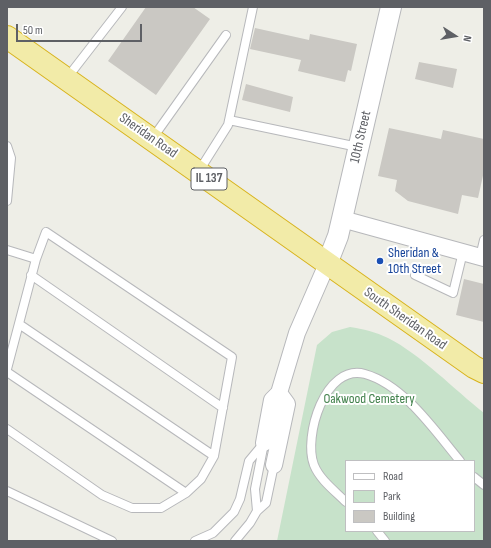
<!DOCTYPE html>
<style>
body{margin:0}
#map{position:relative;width:491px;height:548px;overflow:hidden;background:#eeeee7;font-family:"Sofia Sans Condensed",sans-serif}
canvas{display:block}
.frame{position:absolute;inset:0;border:8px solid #5e6065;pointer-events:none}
.legend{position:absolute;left:345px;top:460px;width:130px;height:72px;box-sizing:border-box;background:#fff;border:1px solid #bfbfc1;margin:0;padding:5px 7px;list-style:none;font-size:12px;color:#5e6065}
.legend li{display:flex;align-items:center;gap:8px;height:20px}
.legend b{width:20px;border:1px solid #bfbfc1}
.north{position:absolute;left:435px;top:16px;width:40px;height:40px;-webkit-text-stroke:3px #fff;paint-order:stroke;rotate:102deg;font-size:11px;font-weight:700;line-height:16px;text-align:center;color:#5e6065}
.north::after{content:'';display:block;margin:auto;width:14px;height:18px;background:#5e6065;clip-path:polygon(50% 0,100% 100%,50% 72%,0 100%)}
.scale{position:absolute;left:16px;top:24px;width:126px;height:18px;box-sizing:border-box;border:2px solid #5e6065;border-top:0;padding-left:5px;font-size:12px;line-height:14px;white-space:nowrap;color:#5e6065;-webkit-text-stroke:3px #fff;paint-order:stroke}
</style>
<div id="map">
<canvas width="491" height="548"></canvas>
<div class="frame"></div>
<ul class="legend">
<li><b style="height:5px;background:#fff"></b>Road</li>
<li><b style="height:11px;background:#c7e2ca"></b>Park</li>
<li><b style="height:11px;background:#cac8c3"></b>Building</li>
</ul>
<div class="north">N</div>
<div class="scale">50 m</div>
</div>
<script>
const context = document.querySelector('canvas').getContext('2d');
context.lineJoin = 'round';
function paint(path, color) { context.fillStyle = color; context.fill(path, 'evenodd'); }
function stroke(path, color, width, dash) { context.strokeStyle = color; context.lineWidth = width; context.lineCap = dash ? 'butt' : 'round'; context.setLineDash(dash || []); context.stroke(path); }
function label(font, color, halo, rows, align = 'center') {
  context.font = font + ' "Sofia Sans Condensed",sans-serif'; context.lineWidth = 4; context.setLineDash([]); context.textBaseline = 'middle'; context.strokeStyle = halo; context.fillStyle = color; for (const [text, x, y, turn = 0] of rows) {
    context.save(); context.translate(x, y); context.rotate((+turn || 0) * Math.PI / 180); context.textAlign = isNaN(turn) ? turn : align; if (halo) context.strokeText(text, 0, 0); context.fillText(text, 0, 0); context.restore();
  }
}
paint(new Path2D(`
 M350,327C363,329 376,332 388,338C420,354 455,390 484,413V541H277L317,345L332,332ZM346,461H474V531H346Z`), '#c7e2ca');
paint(new Path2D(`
 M146,7H193L210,19L156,95L108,61Z
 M255,28L309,40L310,34L357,44L351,71L348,70L345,82L298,71L301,60L250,49Z
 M419,62L457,69L453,88L415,79Z
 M246,84L293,97L290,112L242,100Z
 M389,128L441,139L443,130L484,139V171L478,198L462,195L458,214L408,201L395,191L397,180L378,176Z
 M464,279L484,284V322L456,315Z`), '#cac8c3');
const service = new Path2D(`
 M67,78L122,7
 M229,120L358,147
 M152,139L226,35
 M7,146L11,158L7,201
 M199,171L228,125L253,7
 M7,250L36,259
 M480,257L484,240
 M31,275L223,408
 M415,275L453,293L463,252
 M19,324L214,456
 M7,369L36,259L46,232L232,357L214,456L201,479L186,493L161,508H132L102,495L7,429
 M7,372L186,493
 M474,477L484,485
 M7,491L112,541
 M346,502C335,491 320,480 314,465C303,437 325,363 365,374C404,385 435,431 460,461
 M257,511L255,489L264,443
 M377,531L385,541
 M195,541L213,533L234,512L240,499L249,461L264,443
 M235,541L250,523L257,511L266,503L274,465`);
const minor = new Path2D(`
 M342,219L484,258
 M264,443L272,400L279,393L297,333L327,264
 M274,465L287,404L279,393`);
const tertiary = new Path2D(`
 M327,264L338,236L342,219L391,7`);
const trunk = new Path2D(`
 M7,37L474,367L484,372`);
stroke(service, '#b7b8bb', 10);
stroke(minor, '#b7b8bb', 18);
stroke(tertiary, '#b7b8bb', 22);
stroke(trunk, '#d8b31d', 24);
stroke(service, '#fff', 8);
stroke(minor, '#fff', 16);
stroke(tertiary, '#fff', 20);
stroke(trunk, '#f2eba8', 22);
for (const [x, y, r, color] of [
 [380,261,4,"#1a4fb4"]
]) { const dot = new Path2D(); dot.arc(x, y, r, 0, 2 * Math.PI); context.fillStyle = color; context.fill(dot); stroke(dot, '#fff', 1.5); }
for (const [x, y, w] of [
 [209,179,36]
]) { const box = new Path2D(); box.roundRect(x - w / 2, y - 11, w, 22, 3); context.fillStyle = '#fff'; context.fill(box); stroke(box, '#5e6065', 1); }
label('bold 13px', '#5e6065', null, [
 ["IL 137",209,179]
]);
label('14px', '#5e6065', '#fff', [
 ["Sheridan Road",148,136,35],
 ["10th Street",361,137,-77],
 ["South Sheridan Road",405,319,35]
]);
label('14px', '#164399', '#fff', [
 ["Sheridan &",388,253],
 ["10th Street",388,269]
], 'left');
label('14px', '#41814b', '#fff', [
 ["Oakwood Cemetery",369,399]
]);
</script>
